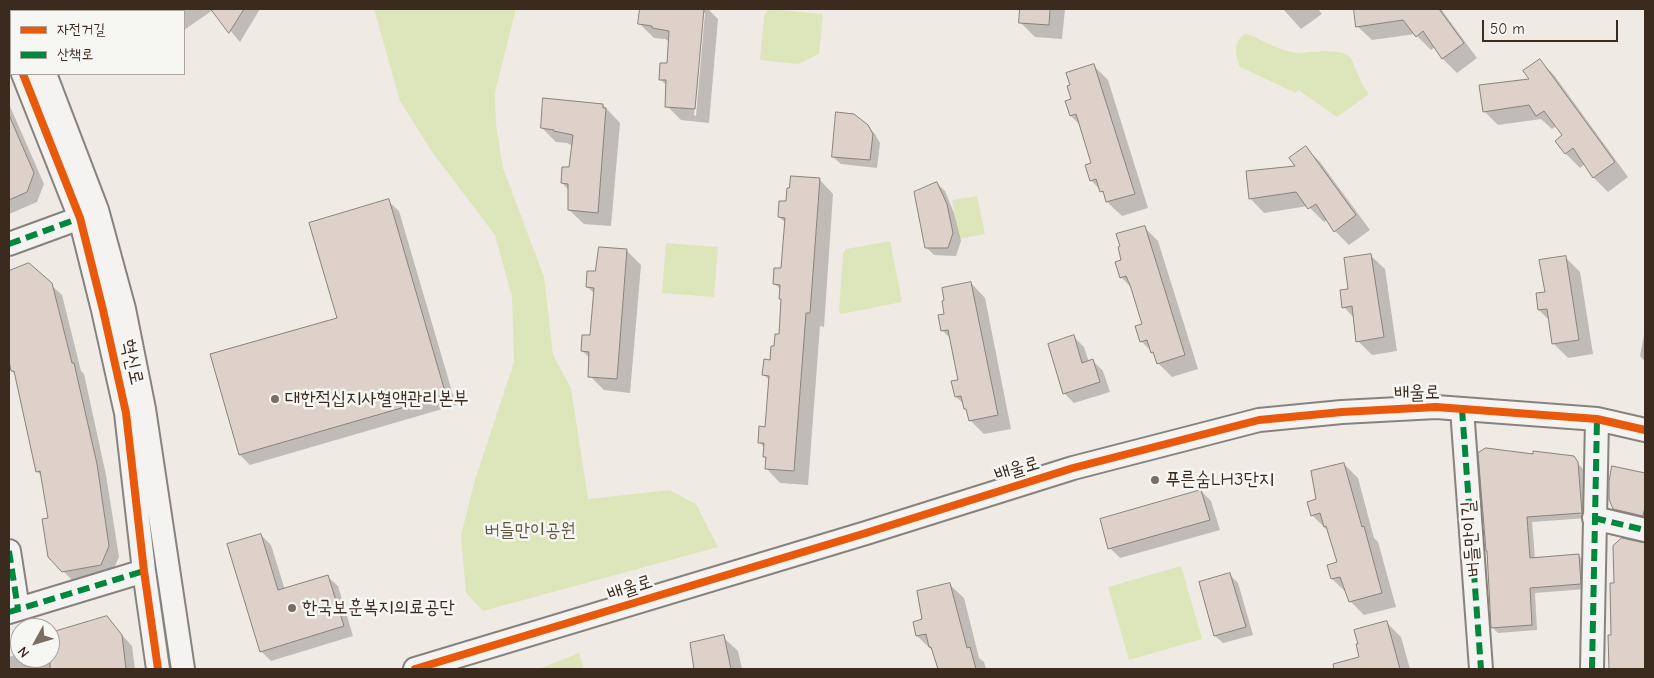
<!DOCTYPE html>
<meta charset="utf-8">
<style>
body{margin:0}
#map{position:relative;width:1654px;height:678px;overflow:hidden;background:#f0eae5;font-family:"Comic Neue","Poor Story",sans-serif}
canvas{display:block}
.frame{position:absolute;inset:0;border:10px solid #3b2a1e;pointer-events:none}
.legend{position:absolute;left:10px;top:10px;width:175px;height:65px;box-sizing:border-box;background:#f6f6f2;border:1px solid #aba49d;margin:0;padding:6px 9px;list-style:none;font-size:15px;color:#3b2a1e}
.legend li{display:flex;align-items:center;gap:10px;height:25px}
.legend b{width:25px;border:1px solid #aba49d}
.north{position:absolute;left:10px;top:618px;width:50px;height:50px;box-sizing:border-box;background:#f6f6f2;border:1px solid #aba49d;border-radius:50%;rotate:231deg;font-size:14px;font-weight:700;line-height:20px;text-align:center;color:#3b2a1e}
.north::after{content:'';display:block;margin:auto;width:18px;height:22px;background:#7a6d64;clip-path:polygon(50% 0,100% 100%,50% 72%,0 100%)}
.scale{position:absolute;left:1482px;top:20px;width:136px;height:22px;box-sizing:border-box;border:2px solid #3b2a1e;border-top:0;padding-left:6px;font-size:15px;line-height:18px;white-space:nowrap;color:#3b2a1e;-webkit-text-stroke:4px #f6f6f2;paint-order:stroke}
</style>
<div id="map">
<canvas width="1654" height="678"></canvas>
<div class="frame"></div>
<ul class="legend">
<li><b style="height:6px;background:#e8590c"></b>자전거길</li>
<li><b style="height:6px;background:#00873e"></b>산책로</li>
</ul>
<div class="north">N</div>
<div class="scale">50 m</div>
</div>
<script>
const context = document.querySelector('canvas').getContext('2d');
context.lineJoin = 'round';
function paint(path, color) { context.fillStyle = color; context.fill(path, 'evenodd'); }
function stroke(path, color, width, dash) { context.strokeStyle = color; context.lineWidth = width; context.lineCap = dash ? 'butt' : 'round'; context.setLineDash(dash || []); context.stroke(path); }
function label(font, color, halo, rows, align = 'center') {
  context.font = font + ' "Comic Neue","Poor Story",sans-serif'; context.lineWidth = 5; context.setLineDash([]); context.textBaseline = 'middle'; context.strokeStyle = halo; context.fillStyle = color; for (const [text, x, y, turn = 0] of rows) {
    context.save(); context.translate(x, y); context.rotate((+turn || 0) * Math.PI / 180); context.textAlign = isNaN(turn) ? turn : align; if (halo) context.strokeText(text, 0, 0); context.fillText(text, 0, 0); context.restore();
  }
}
paint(new Path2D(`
 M374,9H516L495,92L496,124L503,168L544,277L553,355L571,388L588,499L669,490L696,504L718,547L483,611L466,593L461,535L475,480L514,362L512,297L495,235L432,152L400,101Z
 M768,9L823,14L819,54L798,64L760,60L764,16Z
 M1245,34L1250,35C1265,41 1281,52 1298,53C1312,53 1341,47 1351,58L1362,84L1369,94L1337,117L1298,90L1296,93L1240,67C1235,55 1233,41 1245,34Z
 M977,196L985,234L959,239L952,200Z
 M890,241L902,302L841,314L839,311L843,254L846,249Z
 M666,243L718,247L714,297L662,293Z
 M1181,566L1202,639L1129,660L1108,587Z
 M579,653L584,669H539Z`), '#dde6bb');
paint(new Path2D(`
 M109,9H260L240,42L213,10L184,30V11H110Z
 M641,9H708L718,19L709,123L681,120L667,106V86L660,79L668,65L670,42L665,39L654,38L640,24ZM702,13H705L696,116L694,115Z
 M1020,9H1065L1062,39L1035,37L1020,22Z
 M1283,9H1318L1322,14L1301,29Z
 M1355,9H1441L1477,58L1457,73L1443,59L1435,47L1431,50L1415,34L1372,40L1357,26Z
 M1539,60L1554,75L1628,177L1608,192L1594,178L1585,164L1580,168L1566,154L1556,141L1564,135L1557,126L1552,129L1541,119L1498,125L1484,111L1531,80Z
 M1094,66L1108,80L1148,208L1122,216L1107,202L1105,195L1091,180L1093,164L1081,126L1071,116L1073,99Z
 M9,104L44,184L37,202L9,214Z
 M603,105L620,123L611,226L584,224L569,210V190L562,183L570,169L573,146L567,143L556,142L542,128Z
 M867,126L875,134L880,143L877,168L841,164L833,157Z
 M1305,147L1320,162L1370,230L1349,245L1335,231L1328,219L1324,222L1308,206L1264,213L1250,198L1297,167Z
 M819,179L833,194L824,327L820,326L808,485L780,483L766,468L765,448L759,442L767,428L770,381L764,375L771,361L780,336L782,300L781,290L775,284L782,270L786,223L779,217L787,203Z
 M937,184L945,191L954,213L961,241L956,256L934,255L926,247Z
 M388,201L399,211L456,405L250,465L240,455L211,355L339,319Z
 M1144,227L1158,241L1198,369L1172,377L1158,363L1156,356L1141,341L1143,325L1131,287L1121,277L1123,261L1122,247Z
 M626,250L641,265L630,393L604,390L590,376V358L582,351L591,337L595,294L587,287L596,273Z
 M1370,255L1385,269L1397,351L1372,355L1358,341L1355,319L1344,307L1350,290Z
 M1566,258L1580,272L1593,354L1568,358L1554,344L1550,321L1539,310L1546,293Z
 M28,264L62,295L81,371L84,374L106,475L119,557L111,575L73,581L49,557V519L42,477L37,471L16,375L12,371L9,356V273Z
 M971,283L985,298L1011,429L984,434L970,420L968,412L965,405L956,397L959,381L951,339L943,331L946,315Z
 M1645,330V361L1640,356Z
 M1074,337L1084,347L1089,362L1093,361L1103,371L1110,392L1074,403L1064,393Z
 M1534,455L1573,458L1583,469L1587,518L1532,522L1535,558L1579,556L1584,561L1586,589L1535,593L1537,630L1498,633L1492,627Z
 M1344,464L1358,478L1374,538L1378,542L1396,607L1364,615L1350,601L1347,593L1332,579L1338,563L1328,529H1326L1312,515L1318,500Z
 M1613,467L1645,474V521L1621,515L1614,508Z
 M1201,491L1211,501L1220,530L1120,558L1110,548Z
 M261,535L271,545L285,590L327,576L338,586L353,636L271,661L261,651Z
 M1622,539L1645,544V669H1610V636H1612L1615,584Z
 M1230,575L1238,583L1253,635L1223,643L1215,636Z
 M949,584L964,598L979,658L984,662L986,669H939L933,649L932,650L917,636L923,620Z
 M106,617L132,646L135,669H9V657L19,654L17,645L20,644V658H50V635Z
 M1387,623L1401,637L1410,669H1354L1352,661L1361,658L1359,644Z
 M723,637L738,651L742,669H695L692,644Z`), '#0003');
const building = new Path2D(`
 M211,9H244L229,33Z
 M640,9H704L695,109L665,107L666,80H659L660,63H667L669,31L652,28V26L638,24Z
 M1020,9H1050L1049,25L1019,23Z
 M1354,9H1439L1464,43L1442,59L1423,31L1416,37L1403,20L1356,27Z
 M1540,59L1615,162L1593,178L1573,148L1565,154L1555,141L1562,135L1544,111L1536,116L1529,105L1483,112L1479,85L1529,79L1523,71Z
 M1094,64L1135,194L1106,202L1103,191L1100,192L1096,179L1090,181L1085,165L1091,163L1076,114L1070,116L1065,101L1071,99L1067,86L1070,85L1066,73Z
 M543,98L603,104V108H606L598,213L568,210V184L561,183L562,167H569L573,135L554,131V130L541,128Z
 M836,112L854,114L868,125L873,134L870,160L832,157Z
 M9,115L34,173L27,192L9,200Z
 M1306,146L1356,215L1334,232L1316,204L1308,209L1296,192L1249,199L1246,171L1295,166L1289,158Z
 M791,176L820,178L810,313H806L794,471L765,469L766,457H763L764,443H758L759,426L765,427L769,376L762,375L764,359L770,360L771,346H774L775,334H779L781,299H779L780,285L773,284L774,268H781L785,218L778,217L779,201H786L787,188H789Z
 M937,182L947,204L953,233L948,248H925L914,192Z
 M389,199L446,395L239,455L210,354L337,318L309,223Z
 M1145,226L1185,355L1157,364L1153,352L1151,353L1147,340L1140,342L1135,326L1142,324L1131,288L1126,276L1120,278L1115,262L1121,260L1118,247L1120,246L1116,234Z
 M599,247L627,249L617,379L588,377L589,352L581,351L582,335H590L593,300L594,288L586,287L587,271H595Z
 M1371,254L1384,337L1356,342L1352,306L1342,308L1340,290L1348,289L1344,258Z
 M1566,256L1579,340L1552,344L1547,309L1538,310L1536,293L1545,292L1539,260Z
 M29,263L52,283L72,363H74L97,464L109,546L101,565L62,572L48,557L42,519L48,518L40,471L36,472L14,371H11L9,361V271Z
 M971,282L998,415L969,421L966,409H964L961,396L955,397L951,381L958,380L948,330L941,331L938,315L944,314L942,301L944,300L942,288Z
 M1074,335L1082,363L1093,359L1100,382L1063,394L1048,344Z
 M1486,448L1533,454V451L1574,456L1578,462L1582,513L1527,517L1530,558L1579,554L1581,584L1530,588L1532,625L1491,628L1487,551H1486L1478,453Z
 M1344,463L1362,527L1364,526L1382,593L1349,602L1340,577L1331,579L1327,565L1337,562L1329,536L1326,526L1324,527L1320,513L1311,516L1307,502L1316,499L1311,471Z
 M1612,466L1645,473V507L1643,516L1613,509L1609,499V482Z
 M1201,490L1210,520L1108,549L1100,519Z
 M261,534L278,590L328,575L344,626L260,652L227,544Z
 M1622,538L1645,543V669H1609L1608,635H1611L1610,583H1614L1613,546Z
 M1230,573L1246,627L1214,636L1199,582Z
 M950,583L967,648L970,647L976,669H938L931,647H929L926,634L916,636L913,622L922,619L917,591Z
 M107,616L122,635L126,669H50V633Z
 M1387,621L1400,669H1334L1333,664L1359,657L1356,644H1358L1354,630Z
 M724,635L731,669H694L690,643Z`);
paint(building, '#ded1ca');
stroke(building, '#88827c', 1);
const minor = new Path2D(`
 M16,9L17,11
 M9,43L11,47
 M23,74L80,218L103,310L126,413L144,571L158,669
 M45,74L97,210L124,309L144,409L183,669
 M9,244L80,218L94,212
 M1462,409L1481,669
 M1594,518L1645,530
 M9,551L18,609
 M9,612L144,571
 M415,669L866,533L1073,468L1259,420L1342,412L1436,407L1597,419L1645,430
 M1592,669L1597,419`);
stroke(minor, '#88827c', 26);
stroke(minor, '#f4f3f1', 22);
stroke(new Path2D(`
 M9,244L80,218
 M1462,409L1481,669
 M1594,518L1645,530
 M9,551L18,609
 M9,612L144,571
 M1592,669L1597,419`), '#00873e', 6, [12, 6]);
stroke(new Path2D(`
 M23,74L80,218L103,310L126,413L144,571L158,669
 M415,669L866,533L1073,468L1259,420L1342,412L1436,407L1597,419L1645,430`), '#e8590c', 8);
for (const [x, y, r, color] of [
 [275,399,5,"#7a6d64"],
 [1155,480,5,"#7a6d64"],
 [292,608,5,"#7a6d64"]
]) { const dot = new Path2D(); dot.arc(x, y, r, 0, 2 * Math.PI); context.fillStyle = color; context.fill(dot); stroke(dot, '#f6f6f2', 2); }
label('19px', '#3b2a1e', '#f6f6f2', [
 ["혁신로",132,362,77],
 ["배울로",1417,393,-1],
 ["배울로",1017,469,-17],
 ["버들만이길",1471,539,-94],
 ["배울로",630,588,-18]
]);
label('19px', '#3b2a1e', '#f6f6f2', [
 ["대한적십지사혈액관리본부",285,399],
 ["푸른숨LH3단지",1165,480],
 ["한국보훈복지의료공단",302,608]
], 'left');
label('19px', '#60583d', '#f6f6f2', [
 ["버들만이공원",530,531]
]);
</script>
